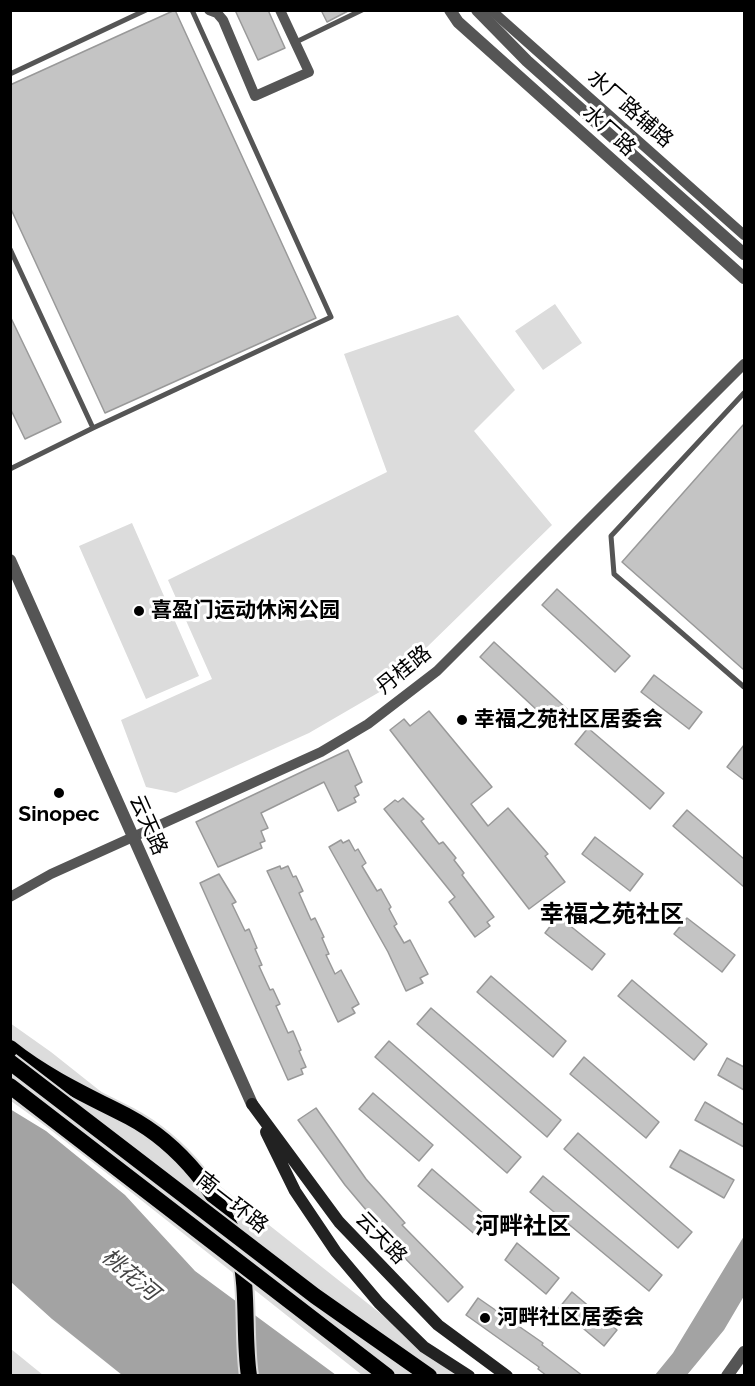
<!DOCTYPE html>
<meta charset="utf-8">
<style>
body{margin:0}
#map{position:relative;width:755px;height:1386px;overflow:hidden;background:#fff;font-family:Raleway,sans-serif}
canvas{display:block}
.frame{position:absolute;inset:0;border:12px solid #000;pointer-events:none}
</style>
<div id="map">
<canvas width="755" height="1386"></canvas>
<div class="frame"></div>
</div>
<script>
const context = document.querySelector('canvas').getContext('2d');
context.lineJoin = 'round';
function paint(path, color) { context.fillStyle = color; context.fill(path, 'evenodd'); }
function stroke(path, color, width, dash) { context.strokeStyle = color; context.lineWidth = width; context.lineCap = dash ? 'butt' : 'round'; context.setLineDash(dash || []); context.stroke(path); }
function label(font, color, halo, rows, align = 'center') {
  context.font = font + ' Raleway,"Noto Sans SC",sans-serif'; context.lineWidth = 6; context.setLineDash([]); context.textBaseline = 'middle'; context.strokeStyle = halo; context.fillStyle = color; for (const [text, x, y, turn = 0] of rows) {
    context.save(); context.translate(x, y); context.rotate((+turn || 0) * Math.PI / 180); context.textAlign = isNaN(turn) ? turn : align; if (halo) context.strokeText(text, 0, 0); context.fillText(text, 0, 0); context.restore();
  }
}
paint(new Path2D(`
 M555,304L582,343L543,370L515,331Z
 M458,315L515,390L474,431L552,525L383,690L309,733L176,793L146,787L121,720L212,679L168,580L387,472L344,354Z
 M132,523L199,676L146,699L79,546Z
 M10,1023L51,1052L458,1375H362L64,1139L11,1101Z
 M11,1349L43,1375H11Z`), '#dcdcdc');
paint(new Path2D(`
 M10,1109L46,1131L125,1195L195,1271L336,1375H122L52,1319L11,1282Z
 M744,1236V1296L724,1330L687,1375H655L673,1353Z`), '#a3a3a3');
const building = new Path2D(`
 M175,10L316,318L105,413L10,207V85Z
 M235,10H268L285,48L258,60Z
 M321,10H350L327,22Z
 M10,316L61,422L25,439L10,408Z
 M744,424V670L622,562Z
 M557,589L630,656L615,672L542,605Z
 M494,642L567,709L553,725L480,657Z
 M654,675L702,712L689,729L641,692Z
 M429,711L492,787L471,804L488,826L508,808L548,854L545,856L565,882L529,909L390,730L404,719L410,726Z
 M588,728L664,793L650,809L575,744Z
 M744,745V780L727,767Z
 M348,750L362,782L355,786L359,795L354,798L356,802L338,811L324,782L261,813L268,828L261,831L265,841L260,843L262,848L218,867L196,822Z
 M403,798L424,819L421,821L439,844L443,842L456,858L454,860L464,873L462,875L494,917L487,922L490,926L475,937L449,902L455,897L384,809L395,800L398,802Z
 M687,810L744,859V887L673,826Z
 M595,837L643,874L630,891L582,854Z
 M341,840L343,843L349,840L355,851L358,849L366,863L362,866L377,891L381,889L391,907L389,909L397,924L394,926L404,943L410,940L428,974L420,978L423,983L406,991L388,952L329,847Z
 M280,866L281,869L288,866L293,877L296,876L303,891L299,893L311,920L315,918L324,937L322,938L329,954L326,955L335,974L341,970L359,1004L352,1008L355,1013L338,1022L267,871Z
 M219,874L236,902L232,904L245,931L249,929L257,948L255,949L262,965L259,966L270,990L273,989L280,1004L276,1006L288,1033L293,1031L301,1050L299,1051L306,1067L301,1069L303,1074L288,1080L200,883Z
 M558,916L605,954L592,970L545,933Z
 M687,918L735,955L722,972L674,934Z
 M491,976L566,1041L553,1057L477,992Z
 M632,980L707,1044L694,1060L618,996Z
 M431,1008L561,1120L547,1137L417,1024Z
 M389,1041L521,1157L507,1173L375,1057Z
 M584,1057L659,1122L646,1138L570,1074Z
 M727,1058L744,1067V1090L718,1075Z
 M373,1093L433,1145L419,1161L359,1109Z
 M705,1102L744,1125V1147L695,1120Z
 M316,1108L366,1179L405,1223L402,1225L463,1287L448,1302L392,1245L394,1243L345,1185L298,1120Z
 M578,1133L692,1232L678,1248L564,1149Z
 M680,1150L734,1180L724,1198L670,1167Z
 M432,1169L492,1221L478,1237L418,1186Z
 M543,1176L662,1275L649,1291L530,1192Z
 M517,1243L559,1278L546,1294L505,1260Z
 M572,1292L617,1330L604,1346L559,1308Z
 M478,1298L543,1343L542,1345L583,1376H547L538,1369L539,1367L466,1315Z`);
paint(building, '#c4c4c4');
stroke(building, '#999', 1.5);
const trunk = new Path2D(`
 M10,1048C46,1077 88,1096 129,1117C178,1143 225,1198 239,1252C249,1289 243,1336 249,1376`);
stroke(trunk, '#dbdbdb', 20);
stroke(new Path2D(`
 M296,42L362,10
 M10,74L146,10
 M10,249L93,428L331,317L192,10
 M744,393L611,536L614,574L744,687
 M10,469L93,428`), '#555', 5);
stroke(new Path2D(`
 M209,10L217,13L223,20L255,96L309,72L280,10
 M491,10L744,235
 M10,897L51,874L321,752L368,724L437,671L744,364`), '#555', 10);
stroke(new Path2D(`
 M450,10L458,22L744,278
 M477,10L527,61L744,254
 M10,560L252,1104
 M727,1376L744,1352`), '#555', 12);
stroke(new Path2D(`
 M252,1104L339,1222L438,1325L507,1376
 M266,1132L295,1191L336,1252L379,1303L424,1347L469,1376`), '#222', 12);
stroke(trunk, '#000', 16);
const trunkBridge = new Path2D(`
 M10,1062L315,1296L429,1376
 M10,1086L387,1376`);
stroke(trunkBridge, '#dbdbdb', 20, []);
stroke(trunkBridge, '#000', 16);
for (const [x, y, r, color] of [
 [139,611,6,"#000"],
 [462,720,6,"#000"],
 [59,793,6,"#000"],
 [485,1318,6,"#000"]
]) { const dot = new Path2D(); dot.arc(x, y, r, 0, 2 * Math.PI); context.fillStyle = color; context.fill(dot); stroke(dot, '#fff', 2); }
label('21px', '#000', '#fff', [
 ["水厂路辅路",630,109,41],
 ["水厂路",609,131,42],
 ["丹桂路",404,670,-39],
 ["云天路",148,825,66],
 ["南一环路",232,1203,38],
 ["云天路",381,1238,46]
]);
label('bold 21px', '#000', '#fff', [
 ["喜盈门运动休闲公园",151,611],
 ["幸福之苑社区居委会",474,720],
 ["Sinopec",59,815,"center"],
 ["河畔社区居委会",497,1318]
], 'left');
label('italic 22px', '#444', '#fff', [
 ["桃花河",130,1275,40]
]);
label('bold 24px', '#000', '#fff', [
 ["幸福之苑社区",612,915],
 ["河畔社区",523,1227]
]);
</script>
